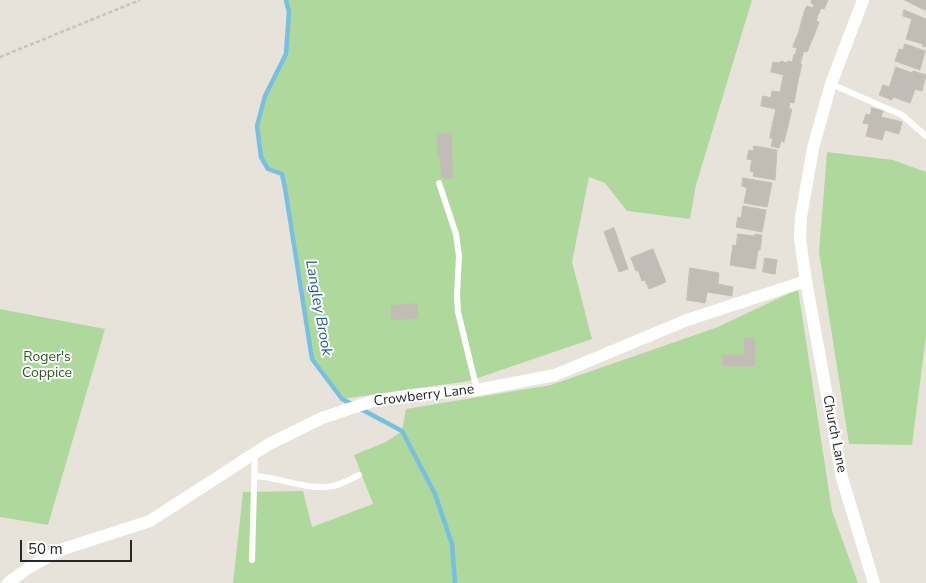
<!DOCTYPE html>
<style>
body{margin:0}
#map{position:relative;width:926px;height:583px;overflow:hidden;background:#e8e3da;font-family:"Nunito Sans",sans-serif}
canvas{display:block}
.scale{position:absolute;left:20px;top:540px;width:112px;height:22px;box-sizing:border-box;border:2px solid #272727;border-top:0;padding-left:6px;font-size:15px;line-height:18px;white-space:nowrap;color:#272727;-webkit-text-stroke:4px #fff;paint-order:stroke}
</style>
<div id="map">
<canvas width="926" height="583"></canvas>
<div class="scale">50 m</div>
</div>
<script>
const context = document.querySelector('canvas').getContext('2d');
context.lineJoin = 'round';
function paint(path, color) { context.fillStyle = color; context.fill(path, 'evenodd'); }
function stroke(path, color, width, dash) { context.strokeStyle = color; context.lineWidth = width; context.lineCap = dash ? 'butt' : 'round'; context.setLineDash(dash || []); context.stroke(path); }
function label(font, color, halo, rows, align = 'center') {
  context.font = font + ' "Nunito Sans",sans-serif'; context.lineWidth = 4; context.setLineDash([]); context.textBaseline = 'middle'; context.strokeStyle = halo; context.fillStyle = color; for (const [text, x, y, turn = 0] of rows) {
    context.save(); context.translate(x, y); context.rotate((+turn || 0) * Math.PI / 180); context.textAlign = isNaN(turn) ? turn : align; if (halo) context.strokeText(text, 0, 0); context.fillText(text, 0, 0); context.restore();
  }
}
paint(new Path2D(`
 M286,0H752L696,185L690,219L627,211L605,183L589,177L572,262L592,339L469,381L342,399L312,359L282,174L268,169L261,157L257,126L265,96L286,54L289,12Z
 M827,152L893,160L926,172V336L912,445L849,444L819,252Z
 M798,289L832,511L858,583H233L243,492L303,491L312,527L373,504L354,455L386,442L402,431L406,409L551,385L718,327Z
 M0,309L105,329L48,525L0,517Z`), '#afd99c');
stroke(new Path2D(`
 M286,0L289,12L286,54L265,96L257,126L261,157L268,169L282,174L285,188L312,359L342,399L354,405
 M361,409L402,431L435,494L452,544L455,583`), '#78c0e0', 4.5);
const building = new Path2D(`
 M812,0H828L824,9L821,8L818,15L805,10L807,6L813,8L814,5L811,3Z
 M905,0H926V7L925,10Z
 M805,10L818,15L816,21L819,22L813,38L799,32Z
 M904,10L926,19V47L922,46L923,44L906,39L912,19L903,16Z
 M799,32L813,38L807,52L804,51L802,57L795,55L797,48L793,47Z
 M905,44L925,51L920,70L895,61L899,49L903,50Z
 M794,55L802,57L800,64H802L798,81L783,78L784,75L771,72L773,62L780,63L781,61L787,63L788,61L792,62Z
 M896,67L912,73L913,71L926,75L922,91L915,89L910,103L893,97L892,100L879,95L883,85L889,87Z
 M783,78L798,81L794,103L771,98L772,91L780,92Z
 M763,96L790,102L789,109H792L788,126L773,122L776,109L761,106Z
 M872,108L883,111L881,117L902,122L899,134L885,130L882,140L866,136L869,124L863,123L866,114L870,115Z
 M773,122L788,126L784,142L781,141L779,148L771,146L773,139L770,138Z
 M451,133L453,178H442L440,156H438L437,134Z
 M754,146L777,150L775,180L753,176L754,172L750,171L752,160L747,159L749,150L753,151Z
 M743,178L772,183L767,207L744,203L747,188L742,186Z
 M743,206L766,210L762,232L736,227L738,217L741,218Z
 M614,228L628,269L619,272L604,232Z
 M738,234L754,236L755,234L762,235L760,250H758L755,269L730,265L733,245L736,246Z
 M653,249L666,282L649,289L645,280L642,281L638,270L636,271L631,258Z
 M765,258L777,260L775,274L763,272Z
 M690,268L719,273L718,284L733,287L732,296L707,292L705,303L687,300Z
 M417,304L418,318L392,320L391,306Z
 M755,338V366H722V355H745L744,339Z`);
paint(building, '#c1bdb6');
stroke(building, '#c3beb4', 1);
stroke(new Path2D(`
 M0,57L140,0`), '#c3c3c3', 2.5, [4, 2.5]);
stroke(new Path2D(`
 M831,84L902,115L926,136
 M439,183L456,234L459,256L457,296L458,312L477,390
 M254,476C280,477 306,491 333,486C342,484 351,479 359,475
 M252,560L255,453`), '#fff', 6);
stroke(new Path2D(`
 M863,0L831,84L813,148L801,217L800,239L806,281L842,478L874,583
 M8,583L28,568L60,550L150,521L269,444L322,418L373,401L421,394L477,390L555,375L687,320L806,281`), '#fff', 12);
label('14px', '#2b5b21', '#fff', [
 ["Roger's",47,358],
 ["Coppice",47,374]
]);
label('14px', '#272727', '#fff', [
 ["Crowberry Lane",424,396,-7],
 ["Church Lane",834,434,79]
]);
label('italic 15px', '#1c5e87', '#fff', [
 ["Langley Brook",318,308,80]
]);
</script>
